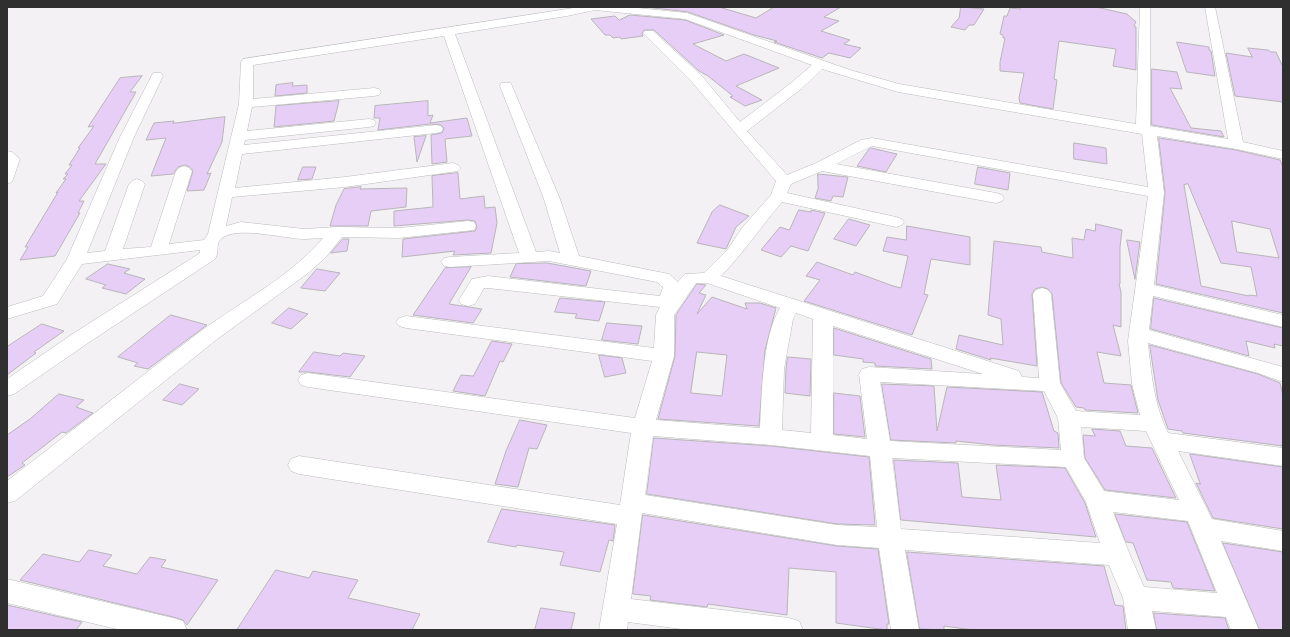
<!DOCTYPE html>
<style>
body{margin:0}
#map{position:relative;width:1290px;height:637px;overflow:hidden;background:#f3f1f4;font-family:Quicksand,sans-serif}
canvas{display:block}
.frame{position:absolute;inset:0;border:8px solid #302f30;pointer-events:none}
</style>
<div id="map">
<canvas width="1290" height="637"></canvas>
<div class="frame"></div>
</div>
<script>
const context = document.querySelector('canvas').getContext('2d');
context.lineJoin = 'round';
function paint(path, color) { context.fillStyle = color; context.fill(path, 'evenodd'); }
function stroke(path, color, width, dash) { context.strokeStyle = color; context.lineWidth = width; context.lineCap = dash ? 'butt' : 'round'; context.setLineDash(dash || []); context.stroke(path); }
const building = new Path2D(`
 M645,7H719L756,18L774,7H841L824,17L839,21L821,31L850,40L844,44L861,48L850,58L829,53L822,58L774,42L777,41L754,35L688,12Z
 M961,7L984,9L974,25H969L965,30L951,27L959,18Z
 M1021,7H1096L1127,14L1136,22L1134,26L1136,27V70L1113,66L1116,49L1059,41L1054,79L1057,80L1053,109L1020,103L1019,98L1024,73L1000,71V62L1005,38H1003V35L1000,34L1004,16H1007L1010,8L1020,9Z
 M630,15L685,20L724,35L693,44L726,61L744,54L779,68L736,86L762,100L745,106L730,97L733,96L708,76L699,71L654,30H644L642,33L643,36L621,39L620,37L613,38L610,35H605L591,19L615,16L619,20Z
 M1177,42L1209,47V50L1211,51L1215,76L1187,72Z
 M1248,48L1268,50L1271,52H1276L1283,67V102L1235,96L1226,53L1252,57Z
 M1152,69L1177,72L1182,89L1170,88L1191,128L1221,131L1224,137L1152,125Z
 M142,76L130,92H136L95,164H106L79,201H84L78,213H80L55,256L20,260L28,247H25L58,192L56,193L66,179H63L68,174H65L72,165H69L80,148H78L94,126L88,127L120,78Z
 M293,83L292,86L307,85V93L275,96L276,85Z
 M339,101L334,121L274,127L276,106Z
 M428,101V116L433,115L430,123L467,118L472,136L445,139L447,162L432,164L431,135L442,133L444,128L441,125L430,124L378,130L380,118H374L375,106Z
 M225,117L222,142L207,174L211,173L204,190L187,191L193,171L190,167L185,165L178,167L173,174L151,176L166,138L146,140L154,123L174,121L173,123Z
 M426,136L417,162L414,137Z
 M1159,138L1236,150L1280,160L1283,167V313L1156,284L1165,193ZM1188,184L1221,263L1251,267L1257,296L1249,295V296L1201,286L1184,185ZM1232,221L1270,229L1279,258L1237,252Z
 M1074,143L1106,148L1107,164L1074,159Z
 M871,148L897,154L886,172L857,166L869,149Z
 M303,167H316L312,179L298,180Z
 M978,167L1010,173L1008,190L975,184Z
 M458,173L460,199L484,196L485,208L495,207L497,223L491,253L453,255L455,251L402,257L403,239L475,231L477,227L475,221L468,220L394,226V211L433,207L432,176Z
 M818,174L848,177L843,197L833,196L831,201L815,198L818,189Z
 M361,187L360,189L407,188L406,207L371,211L368,226H330L336,205L344,189Z
 M720,205L749,216L736,227L726,249L697,243L712,212Z
 M799,210L811,212V210L825,213L808,251L791,246L781,257L761,250L780,227L789,230Z
 M849,219L870,225L856,246L834,239Z
 M1096,224L1122,230L1120,247V284H1119L1121,292V327L1113,325L1121,356L1097,352L1104,383L1131,385L1138,413L1085,410L1084,408L1076,407L1061,383L1052,294L1048,289L1042,287L1035,289L1032,294L1037,366L990,358L991,360L956,349L959,335L1003,345L1001,319L988,315L994,241L1041,247L1042,252L1073,258L1072,238L1084,240L1086,229L1095,231Z
 M907,226L970,237V265L931,259L924,294L928,295L912,335L804,301L820,280L806,276L817,262L853,275L855,272L893,286L901,288L908,256L883,251L887,237L906,240Z
 M343,239H349L347,251L331,253Z
 M1127,240L1140,242L1135,279Z
 M547,263L591,271L586,286L510,277L516,264Z
 M108,264L130,269L124,273L145,279L126,294L102,288L106,285L86,279Z
 M471,267L449,304L482,309L473,323L413,315L445,268Z
 M317,269L340,273L325,291L301,288Z
 M697,284L706,285L699,293L706,295L697,314L712,297L747,309L745,303H760L776,308L765,350L759,426L658,419L675,356L676,315ZM697,352L727,355L722,396L691,393Z
 M560,298L605,302L599,321L575,318L577,314L555,312Z
 M1154,298L1283,328V346L1274,344L1275,348L1246,341L1249,356L1151,329Z
 M289,308L308,314L291,329L272,323Z
 M171,315L207,325L148,369L134,366L138,363L118,357Z
 M607,323L642,326L638,344L602,340Z
 M42,324L64,331L34,352L36,353L7,375V347Z
 M834,328L931,359L932,369L875,366V363L863,362V359L834,355Z
 M492,341L512,344L503,362L500,361L485,396L453,391L461,375L473,376Z
 M1150,345L1258,374L1280,383L1283,396V446L1183,433L1182,431L1168,429L1158,400Z
 M314,352L340,356L343,353L365,356L350,377L308,372H299Z
 M599,355L622,358L626,373L605,377Z
 M788,357L811,359L810,396L785,393L786,369Z
 M180,384L199,389L182,405L163,400Z
 M882,384L934,386L937,431L947,387L1042,392L1054,431L1058,433L1059,448L993,445L956,441V443L891,440Z
 M834,393L860,396L865,437L834,434Z
 M59,394L84,400L76,407L93,413L66,433L62,432L22,463L25,465L7,477V435L30,419Z
 M520,420L547,425L537,449L529,448L518,487L495,484L506,451Z
 M1092,429L1120,431L1126,446L1152,448L1176,498L1105,490L1085,458L1083,435L1095,436Z
 M654,438L771,446L869,457L875,525L837,524L647,494Z
 M1190,454L1283,467V529L1213,518L1196,483L1200,484Z
 M894,460L958,463L962,497L1001,500L996,465L1065,468L1085,503L1096,537L901,520Z
 M502,509L615,525L613,541L609,540L600,572L560,565L564,552L517,545L516,547L488,542Z
 M1115,514L1187,522L1215,591L1173,588L1171,582L1147,580L1133,543L1126,542Z
 M643,515L837,546L878,549L889,624H887V630L836,623V572L789,568L787,615L708,604L707,607L650,600L651,596L633,594Z
 M1223,543L1283,552V630H1260Z
 M89,550L112,555L103,566L137,574L150,557L166,560L161,567L218,580L187,625L183,620L173,617L20,580L43,554L79,562Z
 M907,552L1104,566L1115,605L1123,606L1126,630H973L944,626V630L920,629Z
 M276,570L309,578L313,571L358,580L348,598L420,614L412,630H237Z
 M7,605L82,622L76,630H7Z
 M541,608L575,613L571,630H535Z
 M1154,613L1225,618L1229,630H1157Z`);
paint(building, '#e7cef7');
stroke(building, '#b7b5b8', 1);
const minor = new Path2D(`
 M580,7H628L687,13L850,70L899,84L1136,124L1140,7H1150V126L1228,139L1205,7H1215L1243,142L1283,151V159L1236,149L1157,136L1164,193L1154,285L1283,315V327L1153,296L1149,330L1283,367V382L1258,373L1148,343C1151,373 1154,405 1168,433L1283,448V466L1178,451L1212,519L1283,531V551L1221,541L1259,630H1231L1226,617L1152,611L1156,630H1128L1123,598L1109,565L905,550L919,630H891L879,548L837,545L642,513L631,599L789,618L799,621L803,630H689L628,622L627,630H599L617,524L299,474L291,471L288,465L291,459L299,456L620,505L631,433L308,387L301,385L298,380L301,375L308,373L635,418L652,361L406,328L399,326L396,322L399,318L406,316L654,348L656,315L660,307L488,288H484L475,304L468,306L461,304L459,300L472,279L488,276L660,296L663,287L657,282L549,261L450,267L444,266L441,262L444,258L450,257L519,253L444,36L253,65V99L374,88L379,89L381,92L379,95L374,96L252,107L247,131L369,119L374,120L376,123L374,126L369,127L245,140L244,145L436,125L441,126L443,129L441,132L436,133L242,154L235,188L345,177L453,163L458,165L461,168L458,171L345,187L232,197L226,226L241,222L304,229L337,227L399,228L468,221L474,222L476,226L474,230L399,238L342,237L325,258L307,274L216,340L15,501L7,503V481C72,431 136,380 201,331C242,301 290,277 323,238C317,238 311,239 304,239C286,239 235,225 221,239C215,244 220,252 215,259L88,343L14,394L7,396V379L74,333L200,253V250L82,264L57,304L7,319V307L43,296L67,259L120,137L153,73H161L163,76L134,137L87,253L105,251L129,184L132,181L137,179L142,181L145,184L123,249L151,247L176,171L179,168L184,166L189,168L192,171L169,244L204,240L208,234L239,104L241,62L243,59ZM595,10L685,19L812,65L791,83L740,122L702,76L653,31H645L643,33L692,82L776,181L771,195L742,228L728,249L704,273L685,274L678,282L669,274L579,256L560,199L512,86L511,83H501L500,86L544,199L560,253L549,251L536,252L455,34L567,16ZM822,69L898,92L1142,134L1148,187L872,138L861,140L816,163L787,175L747,131L801,89ZM872,146L1148,196L1128,341L1132,384L1140,415L1076,411L1060,383L1051,294L1048,290L1042,288L1036,290L1033,294L1039,378L1022,377L1019,371L721,276C744,253 761,226 782,202L896,227L902,225L904,222L902,219L896,217L787,193L791,184L822,171L996,203L1002,201L1004,198L1002,195L996,193L836,164ZM696,283H707L780,308C762,338 762,393 760,428L656,420L674,356V315ZM796,313L813,319L811,433L782,430L784,369L793,319ZM833,326L983,374L869,367L862,369L859,374L867,439L833,435ZM880,382L1044,391L1058,418L1061,450L890,441ZM1081,427L1146,431L1179,500L1104,491L1084,458ZM653,436L771,445L870,456L877,527L837,525L645,495ZM892,458L1066,467L1086,502L1100,543L901,529ZM1113,512L1188,521L1217,593L1144,587L1130,555Z
 M7,151L12,152L20,159L12,182L7,184Z
 M7,579L173,618L183,621L187,630H121L7,603Z`);
stroke(minor, '#bbbabd', 1);
paint(minor, '#fff');
</script>
